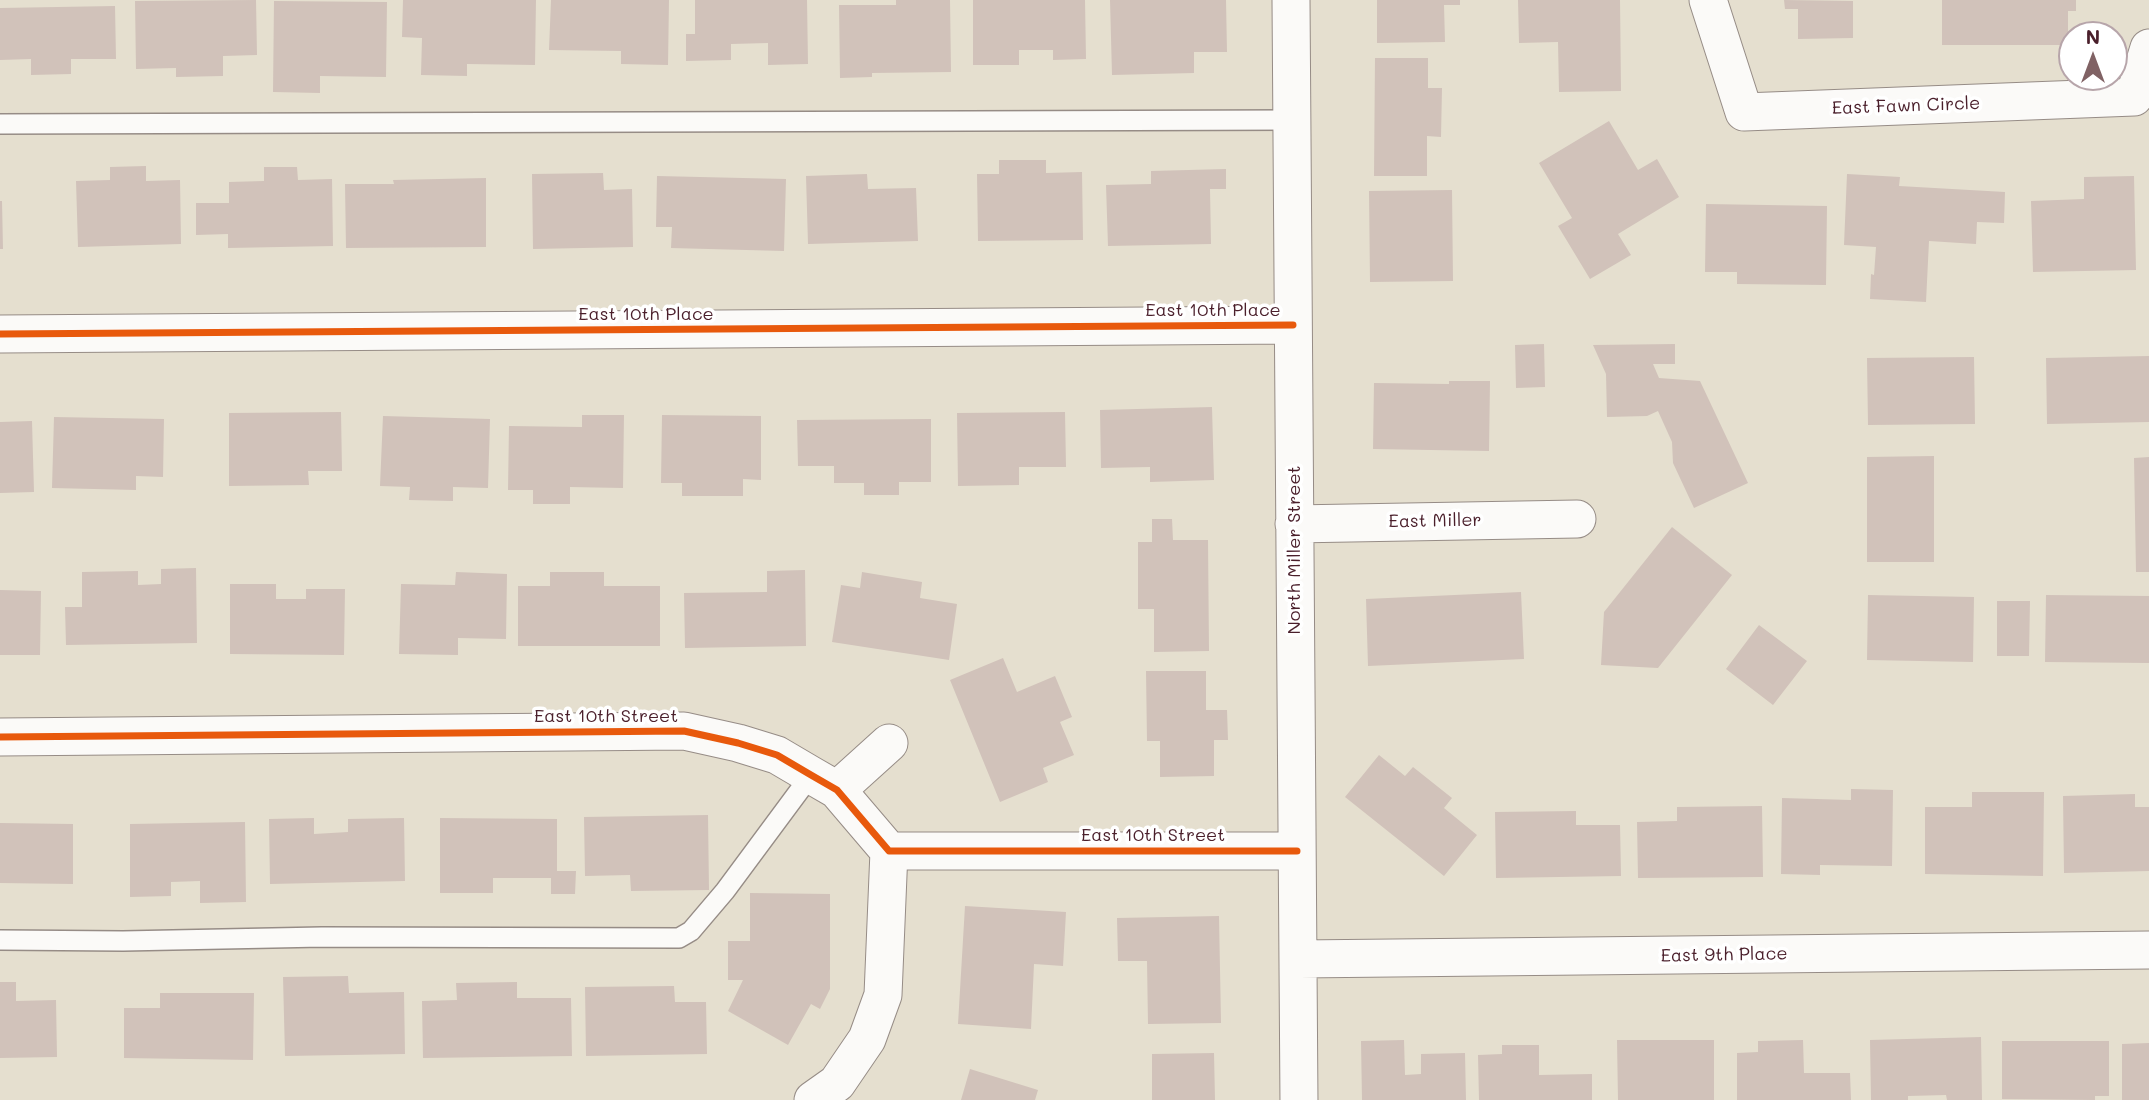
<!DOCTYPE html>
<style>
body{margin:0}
#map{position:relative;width:2149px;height:1100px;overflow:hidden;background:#e5dfcf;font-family:Mali,sans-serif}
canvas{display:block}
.north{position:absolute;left:2058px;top:21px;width:70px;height:70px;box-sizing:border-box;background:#fff;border:2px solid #b7a5aa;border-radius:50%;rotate:0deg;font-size:19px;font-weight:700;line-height:28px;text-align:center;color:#4a1f2b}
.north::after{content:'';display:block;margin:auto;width:24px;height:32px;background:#806264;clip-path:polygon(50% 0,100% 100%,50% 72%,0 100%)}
</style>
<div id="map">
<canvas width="2149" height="1100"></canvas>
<div class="north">N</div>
</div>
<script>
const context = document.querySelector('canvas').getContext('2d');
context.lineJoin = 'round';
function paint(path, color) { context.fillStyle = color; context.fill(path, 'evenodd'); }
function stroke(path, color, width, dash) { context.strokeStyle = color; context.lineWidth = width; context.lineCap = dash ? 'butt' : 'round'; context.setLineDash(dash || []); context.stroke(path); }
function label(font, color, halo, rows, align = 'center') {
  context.font = font + ' Mali,sans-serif'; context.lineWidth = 7; context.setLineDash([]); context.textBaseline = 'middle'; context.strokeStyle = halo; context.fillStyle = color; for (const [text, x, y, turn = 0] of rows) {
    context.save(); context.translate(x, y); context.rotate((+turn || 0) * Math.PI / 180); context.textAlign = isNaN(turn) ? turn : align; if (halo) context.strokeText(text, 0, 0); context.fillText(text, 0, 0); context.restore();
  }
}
paint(new Path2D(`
 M256,0L257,55L223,56V76L176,77V68L136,69L135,1Z
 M403,0H536L535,65L467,64V76L421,75L422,38L402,37Z
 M551,0H669L668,65L621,64V51L549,50Z
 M695,0H807L808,64L768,65V43L731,44V60L686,61V34H695Z
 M896,0H950L951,72L872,73V77L840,78L839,5H896Z
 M973,0H1085L1086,59L1053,60V50H1019V65H973Z
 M1110,0H1226L1227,52H1194V73L1112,75Z
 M1377,0H1460V5H1444L1445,42L1377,43Z
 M1518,0H1620L1621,91L1559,92L1558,42L1519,43Z
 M1784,0L1853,1V38L1798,39V9H1785Z
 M1942,0H2076V11H2068V45H1942Z
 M274,1L387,2L386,77L320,76V93L273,92Z
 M115,6L116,59H71V74L31,75V59L0,60V8Z
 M1375,58H1428V88H1442L1441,137L1427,136V176H1374Z
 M1609,121L1638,170L1657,159L1679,197L1618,234L1631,255L1590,279L1558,226L1572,218L1539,163Z
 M999,160H1046V173L1082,172L1083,240L978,241L977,174H999Z
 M146,166V181L180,180L181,244L78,247L76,181L110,180V167Z
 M264,167H297L298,180L332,179L333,246L228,248V234L196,235V203H229V182L264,181Z
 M1226,169V189H1210L1211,244L1108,246L1106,185L1151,184V171Z
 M603,173L604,190L632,189L633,247L533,249L532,174Z
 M867,174L868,189L916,188L918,241L808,244L806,176Z
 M1847,174L1900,177L1899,186L2005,192L2004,223L1977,222L1976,244L1929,241L1926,302L1870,299L1871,274L1874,275L1876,247L1844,245Z
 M657,176L786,179L784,251L671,248L672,227H656Z
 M2134,176L2136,270L2033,272L2031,201L2084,199V177Z
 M486,178V247L346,248L345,184H394L393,180Z
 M1452,190L1453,281L1370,282L1369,191Z
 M0,201H2L3,249H0Z
 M1706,204L1827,206L1826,285L1737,284V272H1705Z
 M1544,344L1545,387L1516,388L1515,345Z
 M1675,344V364H1653L1659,378L1700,381L1748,483L1694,508L1673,463L1672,442L1658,411L1647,416L1607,417L1606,374L1593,345Z
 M2149,356V422L2047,424L2046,358Z
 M1974,357L1975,424L1868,425L1867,358Z
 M1449,381H1490L1489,451L1373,449L1374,383L1449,384Z
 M1212,407L1214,480L1150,482V467L1101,468L1100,410Z
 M341,412L342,471H308L309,485L229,486V413Z
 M1065,412L1066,467H1019V485L958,486L957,413Z
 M582,415H624L623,488L570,487V504H533V490H508L509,426L582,427Z
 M662,415L761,416V480L743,479V496H682V483H661Z
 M383,416L490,419L488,488L453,487V501L409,500L410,487L380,486Z
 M54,417L164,419L163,477L136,476V490L52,488Z
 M931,419V482H899V495H864V483H834V466H798L797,420Z
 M32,421L34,492L0,493V422Z
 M1934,456V562H1867V457Z
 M2149,457V572H2136L2134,458Z
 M1152,519H1172L1173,540H1208L1209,651L1154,652V609H1138V542H1152Z
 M1672,527L1732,575L1658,668L1601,665L1604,612Z
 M196,568L197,643L66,645L65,607H82V572L138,571V585L161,584V569Z
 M805,570L806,646L685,648L684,593L767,592V571Z
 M456,572L507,574L506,639L458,638V655L399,654L401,584L455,585Z
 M550,572H604V586H660V646H518V586H550Z
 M862,572L922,582L920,598L957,604L949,660L832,642L841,585L860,588Z
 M230,584H276V599H306V589H345L344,655L230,654Z
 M0,590L41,591L40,655H0Z
 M1521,592L1524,659L1368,666L1366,599Z
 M1868,595L1974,597L1973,662L1867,660Z
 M2046,595L2149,596V663L2045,662Z
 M1997,601H2030L2029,656H1997Z
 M1759,625L1807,661L1773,705L1726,669Z
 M1003,658L1017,692L1055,676L1072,717L1060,722L1074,755L1043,768L1048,782L1000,802L950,680Z
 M1146,671H1206V710H1227L1228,740H1214V776L1160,777V741H1147Z
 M1379,755L1405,776L1413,767L1452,798L1444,808L1477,835L1444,876L1345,797Z
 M1851,789L1893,790L1892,866L1820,865V875L1781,874L1782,798L1851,800Z
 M1972,792H2044L2043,876L1925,874V807H1972Z
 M2135,794V807H2149V871L2064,873L2063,796Z
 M1762,806L1763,877L1638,878L1637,822L1677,821V807Z
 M1576,811V825H1620L1621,876L1496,878L1495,812Z
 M708,815L709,890L631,891L630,875L585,876L584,817Z
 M314,818V834L348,832V819L404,818L405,881L270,884L269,819Z
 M440,818L557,819V871H576L575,894H551V878H493V893H440Z
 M245,822L246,902L200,903V881L171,882V896L130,897V824Z
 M0,823L73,824V884L0,883Z
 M750,893L830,894V989L820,1009L811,1004L788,1045L728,1011L743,980H728V941H750Z
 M965,906L1066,912L1063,966L1034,964L1031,1029L958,1024Z
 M1219,916L1221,1023L1148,1024L1147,961H1118L1117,918Z
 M348,976L349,993L404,992L405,1054L285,1056L283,977Z
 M0,982H16V1001L56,1000L57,1057L0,1058Z
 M517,982V998H571L572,1056L423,1058L422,1001L457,1000L456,983Z
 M674,986L675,1002H706L707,1054L586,1056L585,987Z
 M160,993H254L253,1060L124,1058V1008H160Z
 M1981,1037L1982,1100H1947L1946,1095L1908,1096V1100H1871L1870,1040Z
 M1404,1040L1405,1075L1421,1074V1054L1465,1053L1466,1100H1362L1361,1041Z
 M1617,1040H1714V1100H1618Z
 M1803,1040L1804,1073H1850L1851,1100H1737V1053L1758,1052V1041Z
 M2002,1041H2109V1096H2095V1100L2002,1099Z
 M2149,1043V1100H2122V1044Z
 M1502,1045H1539V1075L1592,1074V1100H1479L1478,1055L1502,1054Z
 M1214,1053L1215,1100H1152V1054Z
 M970,1069L1038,1090L1035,1100H961Z`), '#d1c2ba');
const lane = new Path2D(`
 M0,124L1292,120
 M0,940L123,941L322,937L679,938L691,931L725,891L811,775`);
const street = new Path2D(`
 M1291,0L1299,1100
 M1708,0L1744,112L2134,97L2149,48
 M0,334L1293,325
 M1294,524L1577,519
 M0,737L684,731L738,743L777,755L811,775L837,790L889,851H1297
 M837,790L889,743
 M1299,959L2149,950
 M813,1100L837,1083L867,1039L883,995L889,851`);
stroke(lane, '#968c86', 22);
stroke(street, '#968c86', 39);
stroke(lane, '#fbfaf8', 19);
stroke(street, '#fbfaf8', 37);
stroke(new Path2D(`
 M0,334L1293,325
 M0,737L684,731L738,743L777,755L811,775L837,790L889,851H1297`), '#e8590c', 7);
label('18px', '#4a1f2b', '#fff', [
 ["East Fawn Circle",1906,106,-2],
 ["East 10th Place",1213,310],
 ["East 10th Place",646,314],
 ["East Miller",1435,521,-1],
 ["North Miller Street",1294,550,-90],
 ["East 10th Street",606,716],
 ["East 10th Street",1153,835],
 ["East 9th Place",1724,955,-1]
]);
</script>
